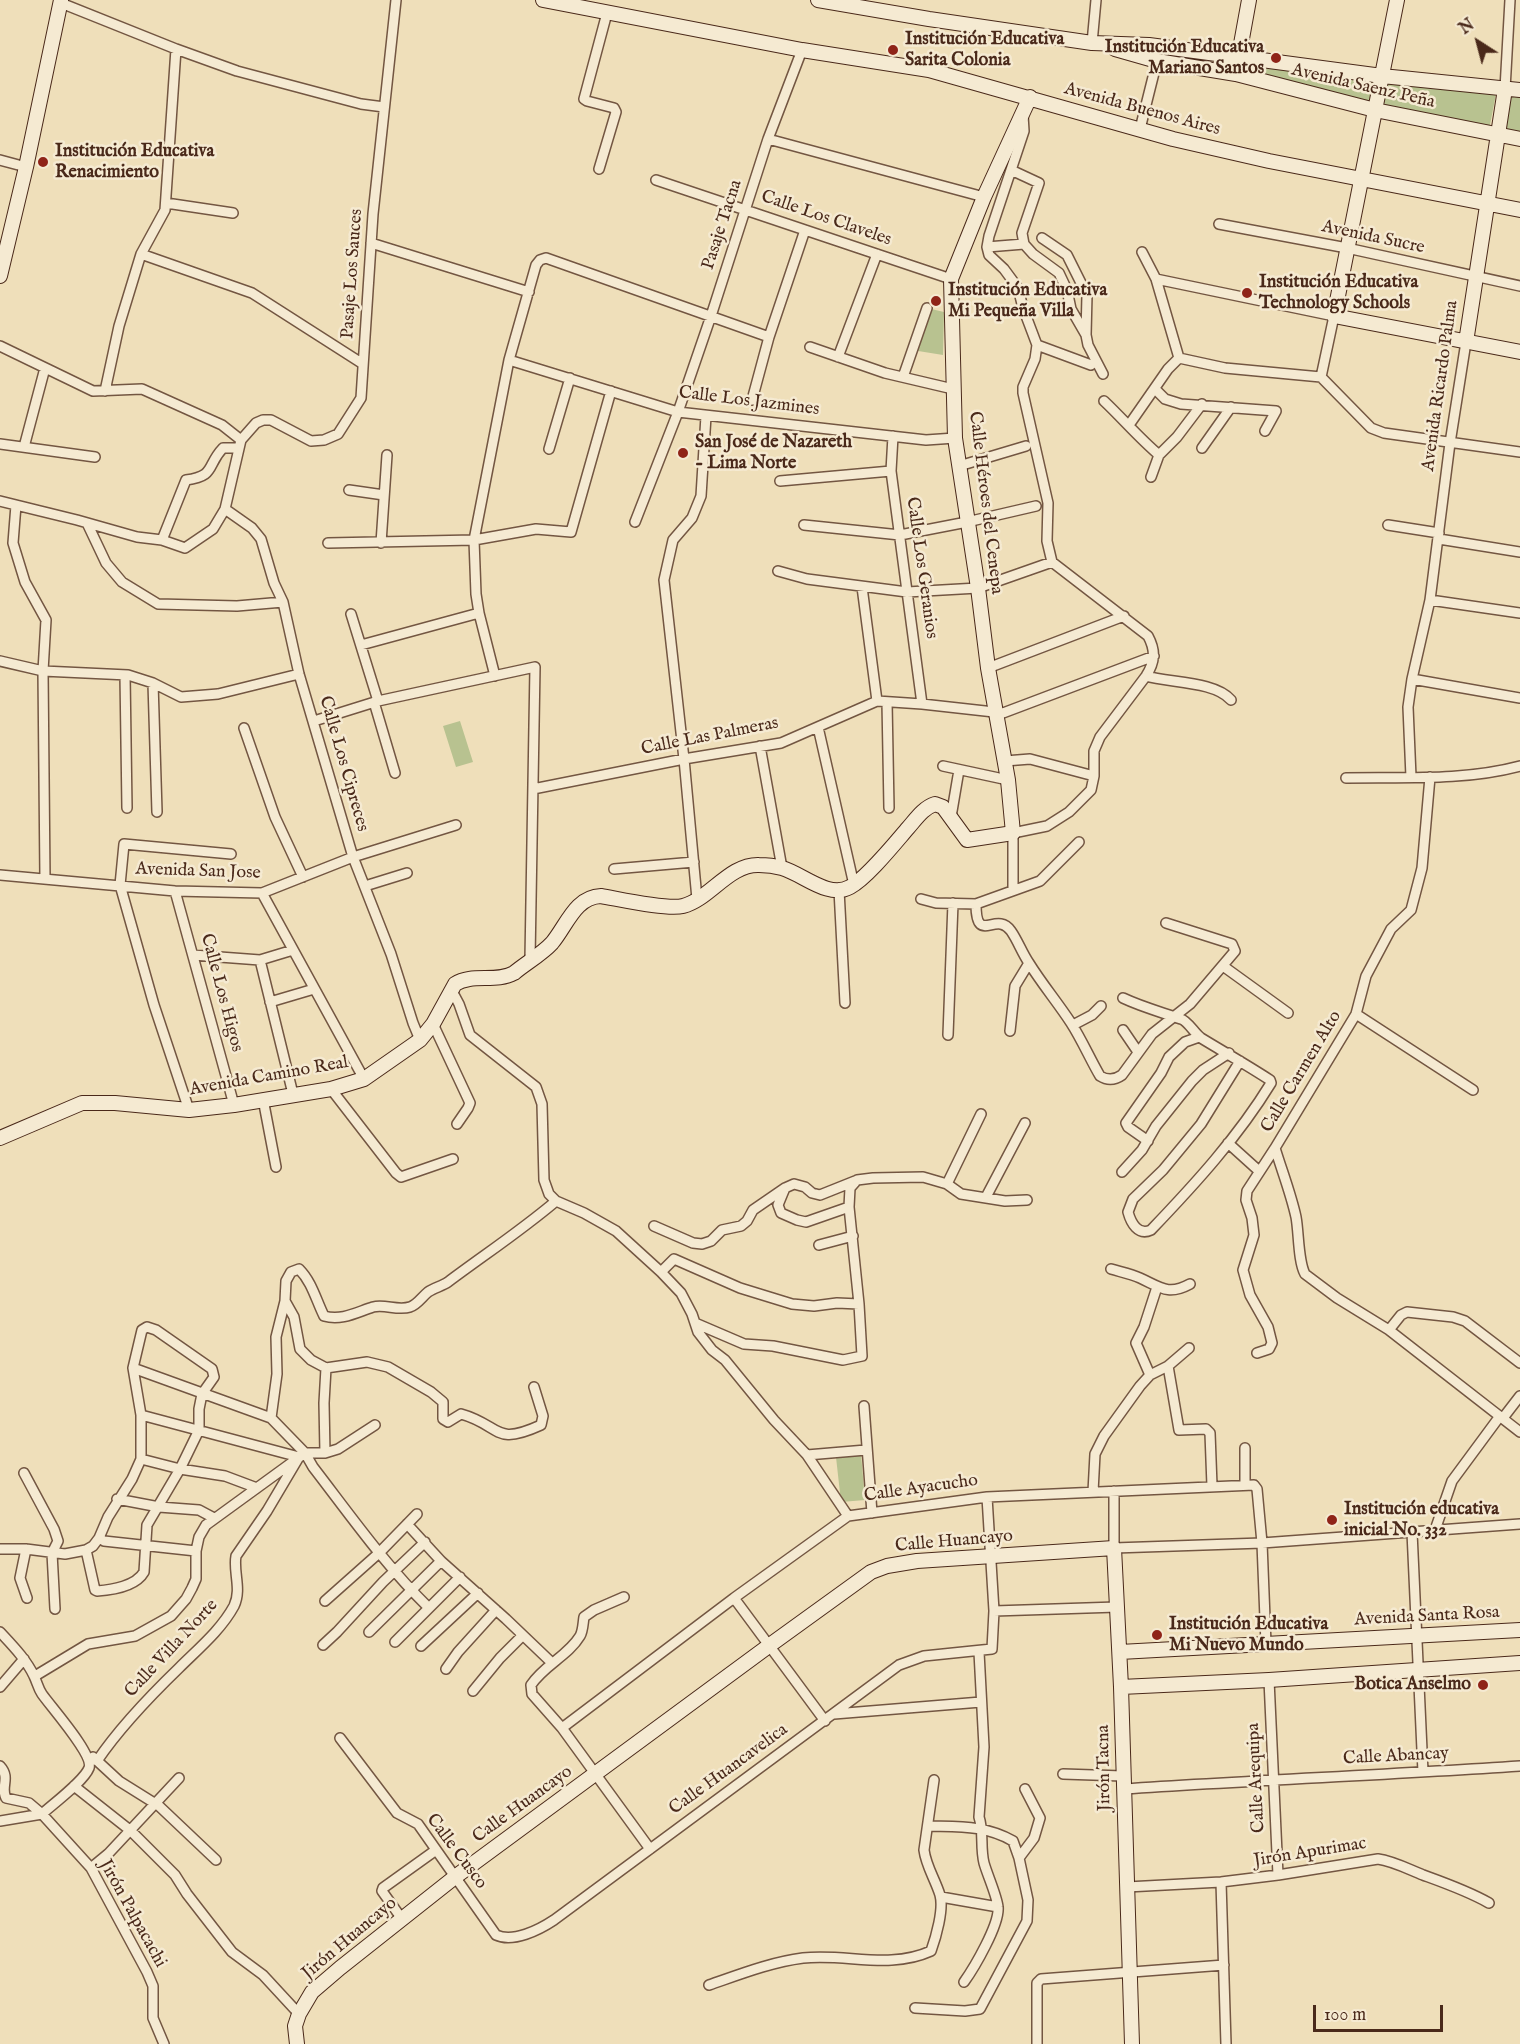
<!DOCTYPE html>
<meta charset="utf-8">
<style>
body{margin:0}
#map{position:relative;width:1520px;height:2044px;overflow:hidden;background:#efdfba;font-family:"IM FELL English",serif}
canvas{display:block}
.north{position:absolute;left:1448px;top:12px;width:60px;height:60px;-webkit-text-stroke:4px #f5ead2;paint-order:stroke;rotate:324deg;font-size:16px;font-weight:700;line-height:24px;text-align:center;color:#4a291a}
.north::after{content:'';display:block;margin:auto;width:21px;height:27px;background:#4a291a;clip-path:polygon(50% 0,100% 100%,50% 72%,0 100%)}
.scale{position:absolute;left:1313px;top:2005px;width:130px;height:27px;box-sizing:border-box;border:3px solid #4a291a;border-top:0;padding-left:8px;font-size:18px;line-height:21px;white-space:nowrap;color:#4a291a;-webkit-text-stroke:4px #f5ead2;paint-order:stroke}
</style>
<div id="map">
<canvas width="1520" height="2044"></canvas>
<div class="north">N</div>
<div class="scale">100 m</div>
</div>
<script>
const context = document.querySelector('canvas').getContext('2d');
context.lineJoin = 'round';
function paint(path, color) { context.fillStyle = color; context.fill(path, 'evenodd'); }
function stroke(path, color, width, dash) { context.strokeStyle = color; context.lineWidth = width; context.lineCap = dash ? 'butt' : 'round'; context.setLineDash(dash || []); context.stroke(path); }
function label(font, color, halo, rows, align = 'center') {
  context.font = font + ' "IM FELL English",serif'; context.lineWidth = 5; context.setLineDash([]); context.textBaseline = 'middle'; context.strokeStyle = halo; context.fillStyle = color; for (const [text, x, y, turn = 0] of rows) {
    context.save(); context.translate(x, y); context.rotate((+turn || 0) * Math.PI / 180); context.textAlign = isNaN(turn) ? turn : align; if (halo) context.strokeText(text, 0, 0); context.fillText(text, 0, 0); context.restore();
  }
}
paint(new Path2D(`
 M1242,63L1372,80L1374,83L1371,99L1369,101L1244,70L1242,68Z
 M1385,82L1447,90L1496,94L1489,130L1379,109Z
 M1510,97H1520V133L1503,131Z
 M927,308L944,312L943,355L912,350Z
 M460,721L473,762L456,767L443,726Z
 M861,1454L865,1500L841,1502L836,1457Z`), '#b8c290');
const street = new Path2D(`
 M61,3L176,49L237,71L361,104L384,107
 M1092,43L1096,0
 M1505,89L1510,0
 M1140,129L1157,61
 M768,139L984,197
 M0,160L26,167
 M599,169L616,112L614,108L587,101L584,99L607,13
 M1011,170L1039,183L1022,233L1024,244L1033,254L1059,273L1067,290L1071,309L1086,335
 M656,180L951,279
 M166,203L233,213
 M1219,224L1347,248L1520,286
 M1042,238L1067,255L1087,295L1086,335L1088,345L1103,374
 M371,243L529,292
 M987,247L1024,244
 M1142,252L1156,279L1179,358L1225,368L1321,377L1371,428L1384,433L1520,452
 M141,254L252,293L363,364
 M1156,279L1334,316L1321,377
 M1037,345L1091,365
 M0,346L93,391L142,389L222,425L241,440
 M810,347L885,373L953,389
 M838,357L877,254
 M509,360L678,412L926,440L955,438
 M903,377L927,308
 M1155,389L1165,399L1181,404L1276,411L1265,431
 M105,391L119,326L141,254L165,210L176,49
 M752,400L769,337L805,230
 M1104,401C1123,419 1139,438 1159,455
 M1129,425L1168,369L1179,358
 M893,436L891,471L922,704
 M0,444L95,457
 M24,447L45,368
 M1202,448L1231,407
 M549,449L570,378
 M959,466L1026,446
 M1151,477L1159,455L1177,437L1202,404
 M780,481L891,471
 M349,490L384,495
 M0,501L77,520L137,537L162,540L185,548L213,529L225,509L241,440L256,423L263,420H271L311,441L324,440L338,434L361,398L373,214L396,0
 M16,505L13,543L25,582L46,620L43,671L45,879
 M225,509L252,528L261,539L274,583L283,602L299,674L353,857L391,954L413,1023L420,1040
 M635,522L678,412L711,316L768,139L802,50
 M87,523L106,563L122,582L158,604L237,606L283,602
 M804,525L900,535L967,522L1036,506
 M1388,525L1439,533
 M1439,539L1520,552
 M162,540L186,480C216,476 206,466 223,448H239
 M328,543L474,540L536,529L571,532L611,391
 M381,543L387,455
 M778,571L807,579L907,592L978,588L1052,562
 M862,587L877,701
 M1430,600L1520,613
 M351,614L378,701
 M361,645L479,613
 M0,661L43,671L128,675L153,683L181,697L218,694L299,674
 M988,668L1124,616
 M125,675L127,808
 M495,676L479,613L476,594L474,540L509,360L536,265L540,260L546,258L769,337
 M1146,676C1169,683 1215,681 1231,700
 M1412,679L1520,698
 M153,683L157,812
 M374,702L395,773
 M887,702L889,808
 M314,721L378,701L535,667L530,959
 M818,727L854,885
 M244,728L275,817L303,877
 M760,746L782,868
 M1005,761L1030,759L1094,776
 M943,766L1008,780
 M1411,777L1408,707L1412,679L1430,600L1450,443L1466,342
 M1430,777L1422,868L1411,910L1391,929L1366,976L1356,1014L1275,1148C1282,1171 1291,1194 1296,1217C1299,1233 1298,1261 1305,1274L1337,1298L1389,1330L1520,1432
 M1346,778C1404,777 1464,781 1520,766
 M533,789L684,759L781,743L877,701L922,704L1003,713L1154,656
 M951,817L959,770
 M614,869L694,862
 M0,875L175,891L262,893L353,857L456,825
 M365,886L407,873
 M839,890L845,1003
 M1013,890V833L1047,826L1069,812L1091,790L1094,776V751L1100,737L1146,676C1155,662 1156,651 1148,636L1052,562L1047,541L1048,503L1023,393V387L1035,359L1037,345L1023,308L1018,288L1004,269L989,255L987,247L989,236L1024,131L1023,115
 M175,891L234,1105
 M262,893L364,1079
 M697,899L684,759L664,580L673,540L692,518L701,496L706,416
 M921,899L936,903L976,904L1040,881L1079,842
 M976,904C976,946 996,910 1011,931C1018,941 1022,953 1029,963C1042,984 1058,1003 1071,1023C1082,1040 1090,1059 1100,1076C1108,1081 1115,1080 1122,1075L1152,1034L1190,1004L1235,951L1232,944L1166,923
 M193,955L260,960L293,950
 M260,960L293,1094
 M1223,966L1288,1013
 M451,989L459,1004L470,1035L536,1087L542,1104L544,1180L549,1194L556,1201L584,1213L616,1231L661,1272L681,1293L692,1314L698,1332L712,1350L725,1360L774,1420L807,1455L848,1516
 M1123,998C1142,1007 1161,1012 1181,1019C1188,1021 1194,1033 1201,1038C1224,1052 1247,1065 1270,1080L1271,1083C1238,1137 1195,1184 1151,1230C1138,1236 1131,1223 1128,1212L1133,1199L1163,1170L1201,1124L1240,1061
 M270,1002L314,989
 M1356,1014L1473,1090
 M433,1024L470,1103L468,1108L457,1124
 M1073,1025L1092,1015L1101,1006
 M1123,1030L1138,1052
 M1010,1031L1015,986L1029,963
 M948,1035L953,903
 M331,1089L396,1173L401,1177L453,1159
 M263,1099L276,1167
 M189,1110L154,1005L120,885L124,844L231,854
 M1148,1141L1128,1127L1126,1123L1161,1073L1169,1057L1185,1042L1199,1037
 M1228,1143L1259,1171
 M1122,1172L1142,1150L1156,1126L1192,1081L1203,1070L1229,1053
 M947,1184L981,1114
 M785,1188L778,1205L781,1213L797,1220L806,1222L849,1207
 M986,1197L1025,1123
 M654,1226L693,1243L702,1244L711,1241L722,1230L741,1226L747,1221L753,1210L785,1188L794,1184L805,1187L812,1193L820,1195L855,1181
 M819,1245L853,1236
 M1111,1269C1121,1272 1131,1274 1140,1278C1160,1287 1168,1296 1190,1284
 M661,1272L674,1259L740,1288L792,1304L814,1306L837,1303L859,1304
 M695,1323L744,1344L773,1346L843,1360L862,1356L859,1304L849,1207L850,1188L857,1180L873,1178L923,1177L947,1184L961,1194L1005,1201L1027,1200
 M1389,1330L1401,1315L1407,1312L1453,1317L1465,1321L1520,1363
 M1257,1353L1269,1349L1272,1343L1268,1327L1250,1295L1243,1270L1254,1235L1252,1218L1246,1200L1247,1191L1275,1148
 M1168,1366L1179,1430L1206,1429L1210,1433L1212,1486
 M133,1368L271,1418L305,1453L313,1467C350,1515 385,1565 429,1608
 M1150,1375L1136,1343L1144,1327L1157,1287
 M534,1387L543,1416L541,1425C493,1447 501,1425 461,1414L448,1422L443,1419V1402L431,1392L388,1367L367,1362L326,1368L311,1360L300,1349L294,1317L285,1301L286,1281L291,1272L299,1269C312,1282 316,1300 324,1316C342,1321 357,1312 373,1307C385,1304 398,1311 410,1307C417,1305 422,1297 428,1292C434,1288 442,1286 448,1282C484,1255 522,1230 556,1201
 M864,1406L872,1513
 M271,1418L277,1374L276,1337L285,1301
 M1503,1418L1520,1396
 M1245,1448V1484
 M325,1453L324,1403L326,1368
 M807,1455L866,1450
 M141,1459L180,1469L225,1476L257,1488
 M24,1473L54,1529L58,1541L52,1553L55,1609
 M1114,1491V1548L1262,1543L1520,1524
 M1093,1492L1095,1454L1104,1436L1140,1386L1150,1375L1168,1366L1189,1348
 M117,1499L159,1507L199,1510L214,1518
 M407,1524L441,1561L506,1619L551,1662
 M1435,1530L1452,1481L1500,1416
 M1412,1532L1423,1772
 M99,1538L104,1541L196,1551
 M0,1549H26L65,1554L86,1550L93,1546L99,1538L108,1517L132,1479L141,1459V1415L133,1368L142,1330L147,1327L156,1330L212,1369L214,1377L202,1394L199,1409V1430L180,1469L147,1525L144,1572C136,1586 112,1590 97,1591L95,1590L86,1550
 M26,1549L20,1578L27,1598
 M624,1597L594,1610L584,1617C583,1623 583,1631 580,1636C568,1656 544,1665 531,1685L532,1694L562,1728L650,1849
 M734,1598L825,1721
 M325,1601L379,1553L417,1514
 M994,1611L1117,1607
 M0,1632C12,1645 26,1659 34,1676C37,1682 38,1688 42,1694C51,1707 94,1755 89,1768C84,1781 53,1804 42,1814
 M369,1632L441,1561
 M395,1642L460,1577
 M323,1645L337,1632L383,1582L425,1542
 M421,1646L478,1593
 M446,1669L458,1652L496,1610
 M35,1676L88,1644L135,1636L171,1616L186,1599L192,1588L196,1579V1551L199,1537L206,1525L305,1453H325L338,1449L375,1425
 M1269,1680L1278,1875
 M0,1687L24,1659
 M473,1691L500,1658L522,1636
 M834,1714L981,1702
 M562,1728L734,1598L848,1516L987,1497L1254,1485L1257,1489L1262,1543L1266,1644
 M340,1738L397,1813L418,1824L496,1935C513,1943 539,1930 554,1920L899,1665L924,1656L992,1649L994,1611L987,1497
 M93,1757L119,1781L159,1806L216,1860
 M97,1761C120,1727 149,1697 179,1668C198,1649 221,1630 234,1606C242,1589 233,1572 236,1556L267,1511L299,1457L141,1415
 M0,1766C11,1778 0,1787 6,1798L29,1803L42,1814L91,1868L147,1972L153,1986V2018L164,2044
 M1063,1774L1123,1776
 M74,1786L131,1831L175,1875L187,1894L232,1952L263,1975L299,2014
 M1124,1789C1256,1780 1388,1775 1520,1766
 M0,1821L42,1814
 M1019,1858L1034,1838L1040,1818L1025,1789
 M91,1868L108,1854L179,1778
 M1221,1882L1226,2044
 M1127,1887L1221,1882L1278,1875L1378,1859C1393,1861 1408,1869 1423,1875C1445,1883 1468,1891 1489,1903
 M941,1897L998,1907
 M402,1919L382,1891L383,1888L436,1850
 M964,1982C974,1968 1000,1924 998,1907C997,1896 987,1874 984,1863C980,1847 984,1832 979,1817L984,1747L979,1652
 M709,1985C738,1975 771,1962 803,1958C846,1953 889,1970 931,1951C936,1937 944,1909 940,1895C935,1879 926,1866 924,1850L934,1780
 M915,2008L965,2011L980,2009L1027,1921L1028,1900L1019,1858L1013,1841C985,1825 959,1827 928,1826
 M1037,2044V1983L1041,1979L1224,1965`);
const secondary = new Path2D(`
 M543,0L802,50L929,70L1173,139L1269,161L1520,210
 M818,0L929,19L1092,43L1149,45L1382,76L1520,90
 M1397,0L1334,316L1520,352
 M1115,49L1157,61L1236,74L1375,110L1520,139
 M1237,66L1249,0
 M0,276L26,167L61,0
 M1466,342L1505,89
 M0,1138L82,1103H115L189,1110L234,1105L331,1089L364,1079L420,1040L433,1024L455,984C472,973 496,983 514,973C526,963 542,954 552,943C567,925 575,897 601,896C619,899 667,910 683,906C710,899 729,864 759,865C766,865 775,866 782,868C803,874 828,899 850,887C867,878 895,843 908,828C916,819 923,808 935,804L943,807L967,840L1013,833L1008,780L988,668L978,588L955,438L951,279L984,197L1030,97
 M1120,1652L1520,1630
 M1121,1687L1269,1680L1520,1663
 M297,2044L295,2026L299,2014L312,1992L340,1968L455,1877L770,1645L871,1572L887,1566L917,1561L1114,1548L1121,1687L1132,2044`);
stroke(street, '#735642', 12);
stroke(secondary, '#4a291a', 16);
stroke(street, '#f5ead2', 9);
stroke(secondary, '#f5ead2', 14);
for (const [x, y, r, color] of [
 [893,50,6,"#8f2418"],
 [1276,58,6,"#8f2418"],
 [43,162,6,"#8f2418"],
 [1247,293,6,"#8f2418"],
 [936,301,6,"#8f2418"],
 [683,453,6,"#8f2418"],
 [1332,1520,6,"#8f2418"],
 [1157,1635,6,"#8f2418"],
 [1483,1685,6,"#8f2418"]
]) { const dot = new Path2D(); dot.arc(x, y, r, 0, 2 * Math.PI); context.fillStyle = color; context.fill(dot); stroke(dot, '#f5ead2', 2); }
label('bold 18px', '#4a291a', '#f5ead2', [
 ["Institución Educativa",905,40],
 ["Sarita Colonia",905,61],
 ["Institución Educativa",1264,48,"right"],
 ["Mariano Santos",1264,69,"right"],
 ["Institución Educativa",55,152],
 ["Renacimiento",55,173],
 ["Institución Educativa",1259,283],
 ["Technology Schools",1259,304],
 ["Institución Educativa",948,291],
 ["Mi Pequeña Villa",948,312],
 ["San José de Nazareth",695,443],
 ["- Lima Norte",695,464],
 ["Institución educativa",1344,1510],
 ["inicial No. 332",1344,1531],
 ["Institución Educativa",1169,1625],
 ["Mi Nuevo Mundo",1169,1646],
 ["Botica Anselmo",1471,1685,"right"]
], 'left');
label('18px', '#4a291a', '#f5ead2', [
 ["Avenida Saenz Peña",1363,87,13],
 ["Avenida Buenos Aires",1142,110,15],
 ["Calle Los Claveles",826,219,19],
 ["Pasaje Tacna",723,225,-72],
 ["Avenida Sucre",1373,238,12],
 ["Pasaje Los Sauces",353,274,-86],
 ["Avenida Ricardo Palma",1441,386,-82],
 ["Calle Los Jazmines",749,402,7],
 ["Calle Héroes del Cenepa",985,503,83],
 ["Calle Los Geranios",921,568,82],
 ["Calle Las Palmeras",710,737,-11],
 ["Calle Los Cipreces",343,764,74],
 ["Avenida San Jose",198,872,2],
 ["Calle Los Higos",221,993,75],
 ["Calle Carmen Alto",1302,1072,-59],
 ["Avenida Camino Real",269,1077,-10],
 ["Calle Ayacucho",921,1489,-8],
 ["Calle Huancayo",954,1542,-5],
 ["Avenida Santa Rosa",1427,1617,-3],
 ["Calle Villa Norte",172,1649,-47],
 ["Calle Abancay",1396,1757,-3],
 ["Jirón Tacna",1105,1768,-91],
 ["Calle Huancavelica",729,1770,-36],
 ["Calle Arequipa",1257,1778,-93],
 ["Calle Huancayo",523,1805,-36],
 ["Calle Cusco",456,1852,53],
 ["Jirón Apurimac",1310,1853,-9],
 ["Jirón Palpacachi",132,1914,61],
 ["Jirón Huancayo",350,1939,-40]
]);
</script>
